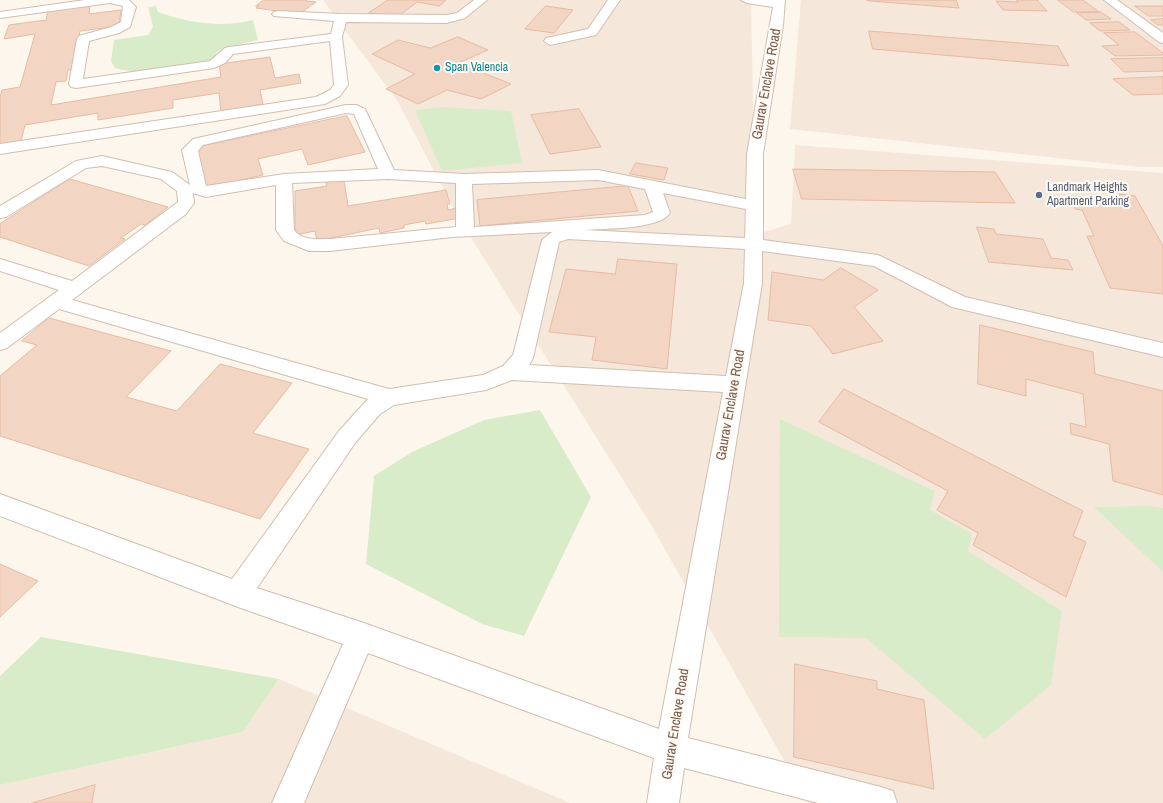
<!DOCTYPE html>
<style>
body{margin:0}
canvas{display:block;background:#fdf6ec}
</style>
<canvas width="1163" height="803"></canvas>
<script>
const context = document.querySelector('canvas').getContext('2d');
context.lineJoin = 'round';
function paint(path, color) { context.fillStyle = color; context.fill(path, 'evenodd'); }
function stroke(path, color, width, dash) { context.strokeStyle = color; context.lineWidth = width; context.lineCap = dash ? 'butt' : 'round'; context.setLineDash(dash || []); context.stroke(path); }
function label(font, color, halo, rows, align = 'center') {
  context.font = font + ' "Archivo Narrow",sans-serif'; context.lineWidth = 4; context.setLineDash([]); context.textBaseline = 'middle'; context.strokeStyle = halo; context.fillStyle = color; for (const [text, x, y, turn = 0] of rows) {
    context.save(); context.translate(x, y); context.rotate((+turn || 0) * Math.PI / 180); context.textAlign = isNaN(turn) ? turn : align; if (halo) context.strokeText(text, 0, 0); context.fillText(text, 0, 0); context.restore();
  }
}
paint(new Path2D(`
 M323,0H751L755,206L748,237L791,224L795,145L1163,173V803H808L650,523L458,217L398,102Z
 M801,0H1163V167H1140L790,129Z
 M279,679L570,803H0V785L243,732Z`), '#f5e8da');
paint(new Path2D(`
 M156,6L158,12C188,23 222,28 253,20L258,40L225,48L216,53L215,60C181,67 148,77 115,68L111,61L114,40L148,35L153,27L148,7Z
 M441,107L511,111L522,163L442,171L415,110Z
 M540,410L591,497L524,636L482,624L366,564L374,476L412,452L484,420Z
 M780,419L935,491L930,510L972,534L968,551L1062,611L1051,685L985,739L866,638L779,637Z
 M1150,506L1163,508V572L1094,507Z
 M41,637L279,679L243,732L0,785V676Z`), '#d8ecc9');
const building = new Path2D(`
 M264,0H307L306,1L316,2L299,14L256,8L259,6H256Z
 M388,0H446L439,6L417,2L396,18L369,13Z
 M867,0H956L959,8L870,1Z
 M1017,0H1037L1047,11L1003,10L996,1L1018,2Z
 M1058,0H1083L1099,12H1074Z
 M90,5L89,14L121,10L119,26L80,31L73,69L68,70L66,81L56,82L51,105L221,77L219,64L270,57L275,78L299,74L301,83L260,90L263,104L221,112L219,93L173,100V108L98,120V113L25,125L21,141L0,144V97L2,90L20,87L35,34L4,39L9,25L46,20L48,11Z
 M546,6L573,10L554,33L525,29Z
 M1135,6H1163V16H1149Z
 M1101,12L1111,19L1086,20L1077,13Z
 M1163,19V25H1158L1151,20Z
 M1119,22L1130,30L1100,31L1090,23Z
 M869,31L1058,46L1069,66L873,49Z
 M1135,32L1163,53V55L1115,56L1102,46L1119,45L1104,33Z
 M458,37L488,50L458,63L511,84L481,99L447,90L418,104L386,89L415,74L372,54L398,40L430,48Z
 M1163,58V71L1124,72L1111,59Z
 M1163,77V94L1133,95L1113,79Z
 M579,109L601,147L550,154L531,115Z
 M347,116L365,152L308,165L302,149L258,159L263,175L202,189L194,148Z
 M636,163L668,168L664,180L630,174Z
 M793,169L995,172L1015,203L802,199Z
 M70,179L168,207L145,225L141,224L121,238L125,239L89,266L0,237V224Z
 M344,180L348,206L446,190L450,204H447L448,210L457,208L460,218L426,224L425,221L404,225V228L380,233L379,228L317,241L315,231L295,235V191L327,186L326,183Z
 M628,186L638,211L480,226L477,200Z
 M1119,194L1135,196L1163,246V294L1110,288L1087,236H1094L1082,210L1075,209L1069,196L1123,201Z
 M977,227L994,229L996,234L1043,239L1051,258L1068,260L1073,270L989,262Z
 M618,259L677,264L667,369L592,360L596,337L549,332L566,269L615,274Z
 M841,268L878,290L854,307L883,341L833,354L811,326L768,320L772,272L823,280Z
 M49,318L171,351L126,397L177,411L220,364L292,383L253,433L309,449L260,519L0,436V376L37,345L22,341Z
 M980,325L1093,352L1095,374L1163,391V495L1113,481L1109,444L1071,434L1070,423L1086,427L1083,394L1026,379V396L978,384Z
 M844,389L1083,511L1073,536L1086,542L1066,597L973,545L978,533L937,510L948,491L819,422Z
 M0,564L38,581L0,617Z
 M795,664L877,681V689L924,700L934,789L794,757Z
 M95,785L92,803H32Z`);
paint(building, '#f3d5c3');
stroke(building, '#e6bba3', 1);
const minor = new Path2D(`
 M85,0H129L136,7L130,27L119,33L89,41L83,79L210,61L225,48L229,47L331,34L334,21L274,16L272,14L274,12L278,11L341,14L446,15L457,13L474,0H487L465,18L446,23L346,22L342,37L348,85L340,96L325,104L0,154V144L316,97L330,90L334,85L330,41L233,54L225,63L214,68L76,88L71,87L69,84L77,39L79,36L111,27L121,22L123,6L110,3L0,18V12Z
 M608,0H620L596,35L550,45L544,41L546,38L588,29Z
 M741,0H785L783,25L763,154V240L878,255L965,297L1163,343V357L952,307L874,266L762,251V283L688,738L881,787L893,791L897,803H818L684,768L679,803H647L654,758L368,653L304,803H272L343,644L238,607L0,516V494L232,579L339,431L368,399L59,309L7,348L0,350V333L59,290L0,271V259L72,281L178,202L177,191L161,179L102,166L86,168L6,217L0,218V206L76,161L102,156L172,172L190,185L182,150L193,139L346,105H356L365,109L394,170L464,174L598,170L746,199L747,154L773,7L747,3ZM346,113L354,114L378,169L284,174L206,186L198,151L203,145ZM388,179L456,183V227L330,239C318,239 302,241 294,230L292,183ZM598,180L645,189L653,212L645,215L474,227L472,184ZM276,185V230L284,241L309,251H330L452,237L552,232L542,240L513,355L503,366L483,375L389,389L72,300L186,214L194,203L193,193L206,197ZM663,193L746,209L745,238L584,230C605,228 659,230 670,213ZM568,239L745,249L744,283L726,376L529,365L533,358L559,242ZM512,380L723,392L659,729L361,622L257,588L355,443L380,414L394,405L486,390Z
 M1104,0H1117L1163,33V43L1159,42Z`);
stroke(minor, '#d1beb0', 2);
paint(minor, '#fff');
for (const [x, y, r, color] of [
 [437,68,4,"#0f9aa8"],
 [1039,195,4,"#5c6f8a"]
]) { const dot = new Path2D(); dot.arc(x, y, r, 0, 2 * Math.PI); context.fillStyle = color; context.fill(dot); stroke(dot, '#fffaf3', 1.5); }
label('12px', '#0d838f', '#fffaf3', [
 ["Span Valencia",445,68]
], 'left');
label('12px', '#4e5e75', '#fffaf3', [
 ["Landmark Heights",1047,188],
 ["Apartment Parking",1047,202]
], 'left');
label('14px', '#7a5c4d', '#fffaf3', [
 ["Gaurav Enclave Road",767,84,-80],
 ["Gaurav Enclave Road",731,405,-80],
 ["Gaurav Enclave Road",676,724,-81]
]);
</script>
